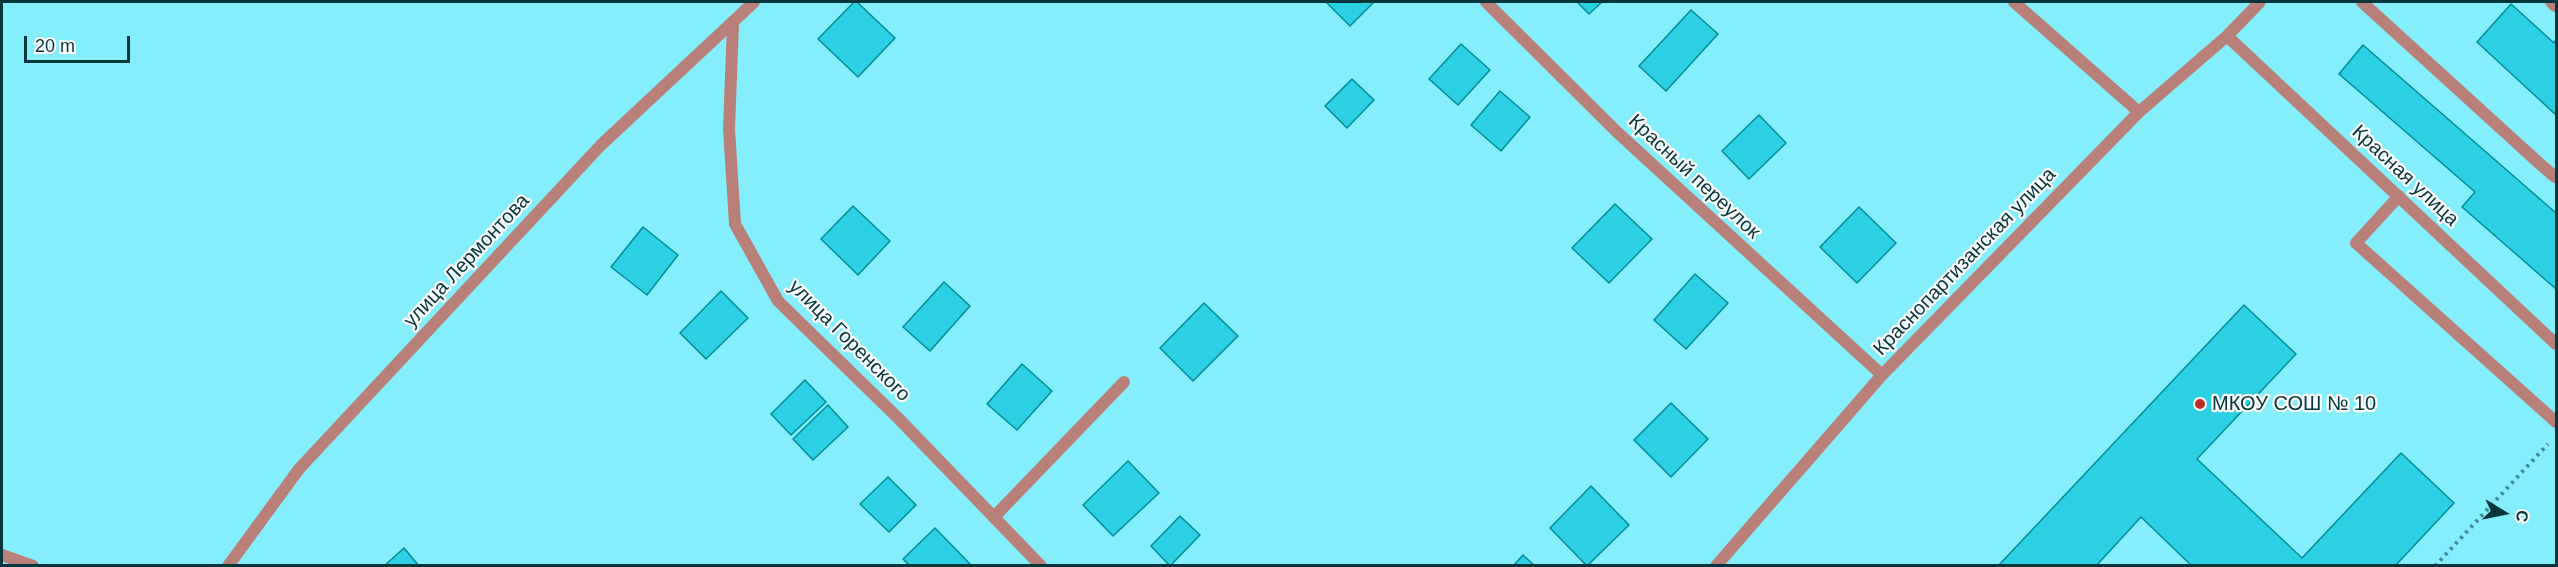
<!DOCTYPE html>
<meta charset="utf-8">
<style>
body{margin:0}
#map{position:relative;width:2558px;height:567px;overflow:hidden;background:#85eefd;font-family:Helvetica,sans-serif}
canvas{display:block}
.frame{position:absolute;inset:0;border:3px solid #04363c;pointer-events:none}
.north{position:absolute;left:2474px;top:483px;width:60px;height:60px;-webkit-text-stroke:4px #fcfcfc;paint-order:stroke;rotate:100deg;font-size:16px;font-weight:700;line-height:24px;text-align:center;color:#04363c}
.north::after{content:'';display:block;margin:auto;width:21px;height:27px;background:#04363c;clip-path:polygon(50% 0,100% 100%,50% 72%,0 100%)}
.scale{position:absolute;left:24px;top:36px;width:106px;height:27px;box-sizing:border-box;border:3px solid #04363c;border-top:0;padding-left:8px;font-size:18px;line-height:21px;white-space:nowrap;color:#04363c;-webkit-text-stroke:4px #fcfcfc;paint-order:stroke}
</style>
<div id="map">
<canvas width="2558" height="567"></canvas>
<div class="frame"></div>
<div class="north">С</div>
<div class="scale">20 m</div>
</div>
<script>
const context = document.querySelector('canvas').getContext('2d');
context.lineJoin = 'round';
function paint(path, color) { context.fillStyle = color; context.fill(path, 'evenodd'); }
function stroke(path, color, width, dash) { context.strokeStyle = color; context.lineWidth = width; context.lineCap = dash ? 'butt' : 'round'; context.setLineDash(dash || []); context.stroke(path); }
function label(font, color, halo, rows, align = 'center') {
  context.font = font + ' Helvetica,sans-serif'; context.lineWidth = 4.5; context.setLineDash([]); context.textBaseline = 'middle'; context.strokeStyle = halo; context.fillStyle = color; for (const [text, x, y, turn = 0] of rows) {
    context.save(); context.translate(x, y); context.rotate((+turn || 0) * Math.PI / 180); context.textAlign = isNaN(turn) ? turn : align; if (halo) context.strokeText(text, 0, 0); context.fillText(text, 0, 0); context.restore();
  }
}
const building = new Path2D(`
 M854,2H857L895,38L858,77L818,39Z
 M1326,2H1374L1350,26Z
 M1577,2H1602L1589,14Z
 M2511,4L2554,43L2556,39V115L2477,42Z
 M1691,10L1718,34L1666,91L1639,66Z
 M1461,44L1490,70L1458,105L1429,79Z
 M2363,45L2556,213V289L2462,207L2475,192L2339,74Z
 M1352,79L1374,100L1347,128L1325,106Z
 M1500,91L1530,117L1501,151L1471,125Z
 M1759,115L1786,143L1749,179L1722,151Z
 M1615,204L1652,239L1609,283L1572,248Z
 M853,206L890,241L858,275L821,239Z
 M1859,207L1896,243L1857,283L1820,247Z
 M643,227L678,255L647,295L611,267Z
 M1695,274L1728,303L1686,349L1654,320Z
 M944,282L970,306L930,351L903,327Z
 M721,291L748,318L706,359L680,333Z
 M1204,303L1238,336L1193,381L1160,348Z
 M2244,305L2296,354L2197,459L2302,558L2401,453L2454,503L2395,566H2192L2141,517L2096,566H1998Z
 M1022,364L1052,391L1017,430L987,404Z
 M805,380L826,402L791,435L771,414Z
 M1671,403L1708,439L1671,477L1634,440Z
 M828,405L848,427L813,460L793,439Z
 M1128,461L1159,493L1113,536L1083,505Z
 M888,477L916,505L889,532L860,504Z
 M1591,486L1629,525L1587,566L1550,528Z
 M1180,516L1200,535L1170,566L1151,546Z
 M935,528L972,566H910L903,559Z
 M404,548L419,566H384Z
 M1523,555L1535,566H1513Z`);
paint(building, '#2dcfe2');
stroke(building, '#008b99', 1.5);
stroke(new Path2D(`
 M2435,566L2548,444`), '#408c96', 4, [3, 4.5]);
stroke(new Path2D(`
 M2362,2L2540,164L2555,177L2556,175
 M2551,2L2555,6
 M2399,196L2356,243L2556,422
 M994,517L1124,382`), '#b98079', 12);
stroke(new Path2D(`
 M1486,2L1617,132L1882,375
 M2014,2L2139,112
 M733,24L729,129L735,224L778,301L899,419L1041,566
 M2227,36L2556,344
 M2,555L33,566
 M228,566L299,469L601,145L754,2
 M1716,566L1882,375L2139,112L2227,36L2260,2`), '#b98079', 12);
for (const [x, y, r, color] of [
 [2200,404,6,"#bc2d29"]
]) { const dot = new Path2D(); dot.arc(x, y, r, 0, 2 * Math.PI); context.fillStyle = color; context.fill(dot); stroke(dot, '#fcfcfc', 2); }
label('20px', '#04363c', '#fcfcfc', [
 ["Красная улица",2405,176,43],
 ["Красный переулок",1694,177,43],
 ["улица Лермонтова",467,261,-47],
 ["Краснопартизанская улица",1965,262,-46],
 ["улица Горенского",849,341,45]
]);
label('20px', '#04363c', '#fcfcfc', [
 ["МКОУ СОШ № 10",2212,404]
], 'left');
</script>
